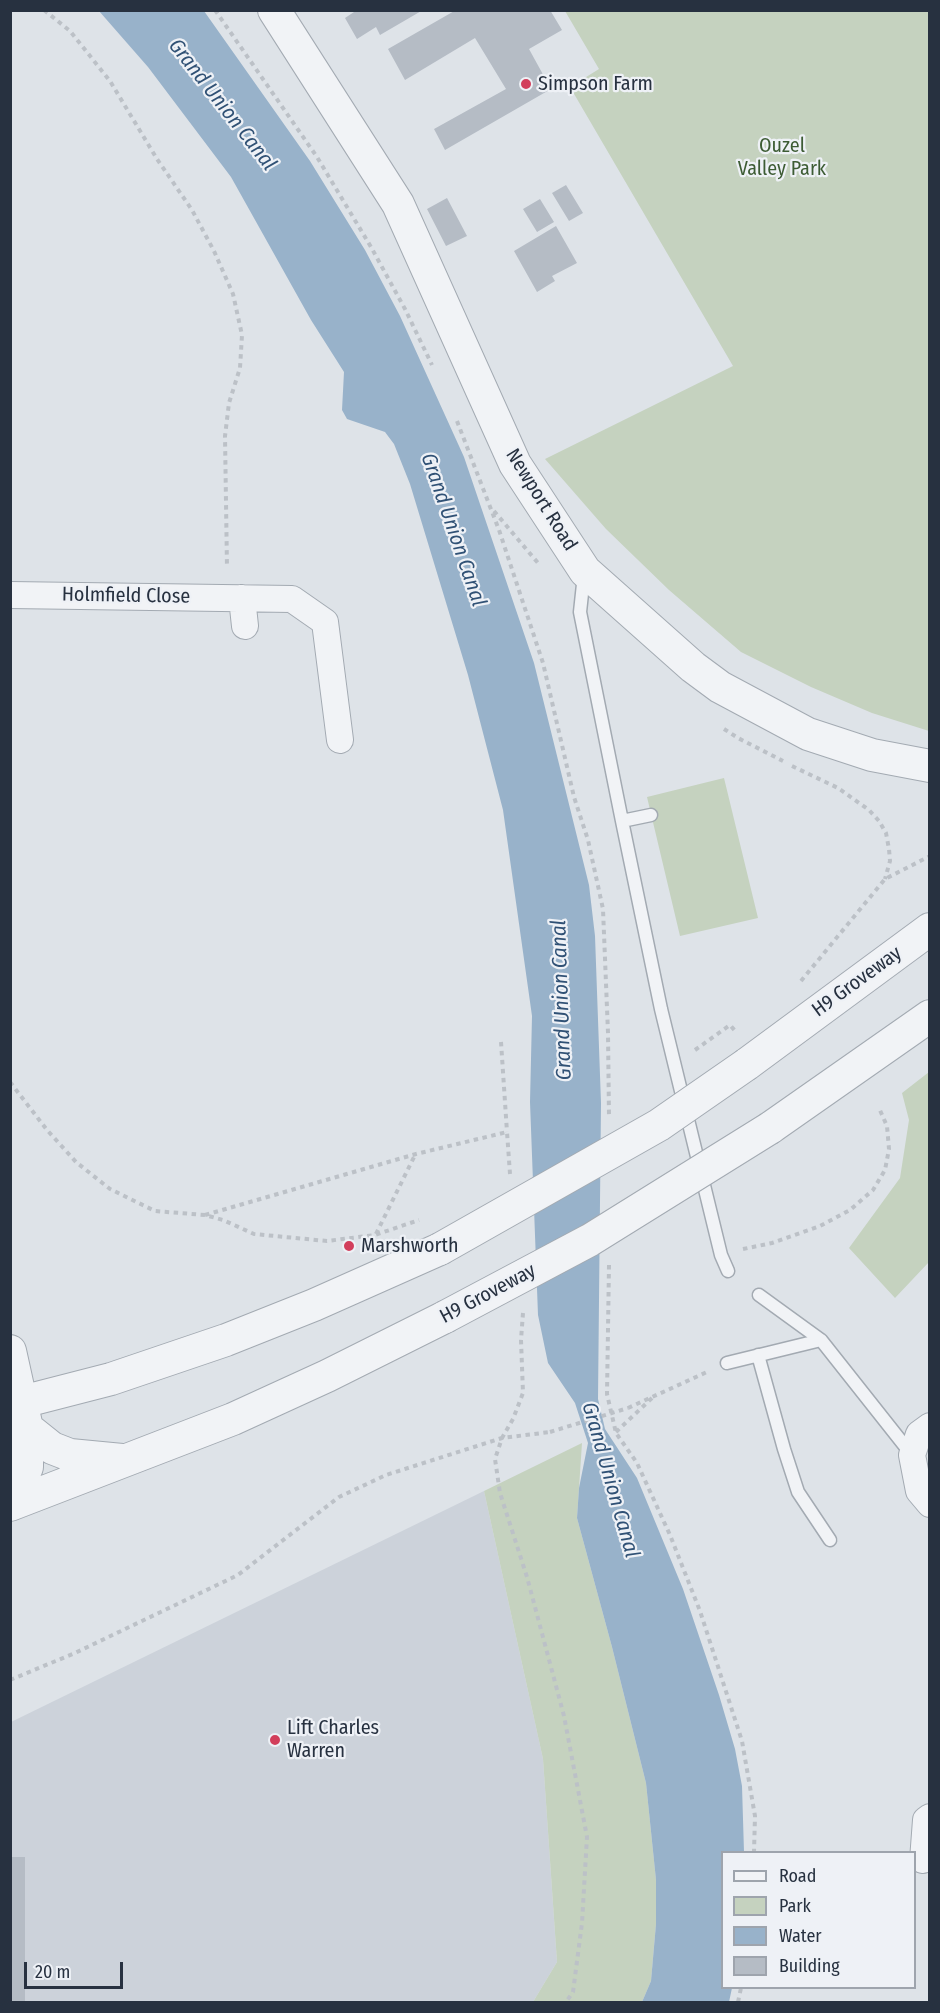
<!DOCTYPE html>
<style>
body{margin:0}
#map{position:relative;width:940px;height:2013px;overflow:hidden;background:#dee3e8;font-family:"Fira Sans Condensed",sans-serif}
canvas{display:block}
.frame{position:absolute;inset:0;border:12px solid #273140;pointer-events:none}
.legend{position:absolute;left:721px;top:1851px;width:195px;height:138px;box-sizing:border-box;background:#eef1f6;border:2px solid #9ea4ad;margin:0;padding:8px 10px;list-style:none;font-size:18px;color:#273140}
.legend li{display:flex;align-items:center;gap:12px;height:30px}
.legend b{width:30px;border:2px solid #9ea4ad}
.scale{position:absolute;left:24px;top:1962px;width:99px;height:27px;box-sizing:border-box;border:3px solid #273140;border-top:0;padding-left:8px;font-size:18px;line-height:21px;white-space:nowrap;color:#273140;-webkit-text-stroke:4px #eef1f6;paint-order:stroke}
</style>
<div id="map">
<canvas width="940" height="2013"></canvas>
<div class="frame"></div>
<ul class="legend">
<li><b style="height:8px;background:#f1f3f6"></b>Road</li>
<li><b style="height:16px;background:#c5d2bf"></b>Park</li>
<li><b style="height:16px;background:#98b2ca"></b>Water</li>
<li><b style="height:16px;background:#b5bcc5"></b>Building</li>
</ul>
<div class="scale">20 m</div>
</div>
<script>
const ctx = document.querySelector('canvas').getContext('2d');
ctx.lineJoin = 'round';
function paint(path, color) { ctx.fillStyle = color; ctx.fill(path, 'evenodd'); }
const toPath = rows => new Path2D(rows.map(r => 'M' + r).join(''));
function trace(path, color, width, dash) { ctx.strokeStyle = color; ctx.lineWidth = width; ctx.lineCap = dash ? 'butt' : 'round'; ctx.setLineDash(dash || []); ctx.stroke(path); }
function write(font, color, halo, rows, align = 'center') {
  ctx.font = font + ' "Fira Sans Condensed",sans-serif'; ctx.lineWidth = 4.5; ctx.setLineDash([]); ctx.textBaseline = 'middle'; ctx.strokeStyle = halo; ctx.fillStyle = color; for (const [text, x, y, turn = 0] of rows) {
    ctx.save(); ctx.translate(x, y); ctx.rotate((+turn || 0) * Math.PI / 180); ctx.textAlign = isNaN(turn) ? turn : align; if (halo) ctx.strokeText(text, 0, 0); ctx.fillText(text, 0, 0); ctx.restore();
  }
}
const built = toPath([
 [484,1491,543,1759,557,1962,533,2002,11,2002,11,1722]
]);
const green = toPath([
 [565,11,929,11,929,731,872,713,811,687,741,652,669,590,606,529,545,459,733,366,570,87,599,69],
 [724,778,758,918,680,936,647,797],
 [929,1072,929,1262,895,1298,849,1248,900,1178,909,1120,902,1093],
 [582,1443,577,1518,612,1647,646,1783,656,1880,656,1924,651,1981,642,2002,533,2002,557,1962,543,1759,484,1491]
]);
const water = toPath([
 [99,11,204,11,310,161,365,250,400,316,464,457,534,663,589,885,595,936,601,1103,598,1399,605,1429,637,1478,683,1589,719,1695,735,1749,742,1786,744,1852,722,1852,722,1988,732,1988,729,2002,642,2002,651,1981,656,1924,656,1880,646,1783,612,1647,577,1518,579,1488,588,1443,575,1403,548,1363,538,1315,530,1102,532,1016,503,810,468,675,410,484,394,444,385,432,347,419,342,410,344,372,311,320,231,177,148,67]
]);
const building = toPath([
 [357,10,423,10,380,35,376,27,357,39,345,18],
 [456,10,550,10,562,30,529,49,551,89,445,150,434,129,506,89,475,38,405,80,388,49],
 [566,185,583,213,569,221,552,193],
 [447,198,467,236,446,246,427,209],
 [540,199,554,222,537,232,523,209],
 [556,226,577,263,552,276,555,281,537,292,514,251],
 [10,1857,25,1857,25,2002,10,2002]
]);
const path = toPath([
 [44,10,70,31,110,81,157,159,192,210,214,251,233,294,242,335,240,368,229,403,225,436,227,568],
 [215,10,317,157,371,247,405,309,432,365],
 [457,421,499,530,543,663,574,797,588,840,603,909,608,1033,609,1117],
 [494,511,538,563],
 [724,729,738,738,783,761],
 [792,766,838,788,869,810,879,821,886,833,889,849,890,861,885,879],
 [801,981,885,879,930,856],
 [501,1042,507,1132],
 [695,1050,730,1025,736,1032],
 [10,1082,47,1130,76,1162,110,1189,155,1211,205,1215,223,1220,254,1234,327,1241,375,1235,419,1220],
 [205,1215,416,1154,507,1132,510,1174],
 [376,1234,415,1155],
 [743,1249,772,1243,820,1226,850,1210,873,1190,885,1170,889,1149,887,1126,879,1108],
 [609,1265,607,1394,616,1433,637,1463,670,1535,700,1611,742,1741,755,1816,754,1852],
 [523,1313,521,1340,523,1393,513,1419,502,1438,495,1459,500,1493,527,1577,564,1716,587,1837,582,1923,573,1992,566,2002],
 [628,1408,707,1372],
 [616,1432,652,1398],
 [10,1680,75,1653,238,1575,339,1497,386,1475,502,1438,550,1432],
 [738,2002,741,1988]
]);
const service = toPath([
 [584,575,580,612,622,821,661,1009,721,1255,728,1271],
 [622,821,651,815],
 [759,1295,821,1340,912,1455],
 [758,1355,784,1449,798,1492,830,1540],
 [727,1363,821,1340]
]);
const minor = toPath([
 [10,595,292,599,325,622,340,740],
 [242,598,245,626],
 [930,1426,919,1434,912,1455,919,1491,930,1504],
 [923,1860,926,1820,930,1817]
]);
const tertiary = toPath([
 [274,10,398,204,515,464,585,571,693,667,720,687,808,734,872,755,930,766],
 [747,1064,930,929],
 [770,1128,930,1016],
 [10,1351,27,1428,27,1467,20,1484,10,1497],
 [10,1405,111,1379,226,1340,314,1305,440,1249],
 [27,1428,52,1448,70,1455,122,1460],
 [10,1505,233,1419,327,1376,445,1317]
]);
const pathBridge = toPath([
 [550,1432,628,1408]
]);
const tertiaryBridge = toPath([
 [440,1249,659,1125,747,1064],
 [445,1317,590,1240,770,1128]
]);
const markers = [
 [526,84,6,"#d23e5b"],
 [349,1246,6,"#d23e5b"],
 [275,1740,6,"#d23e5b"]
];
const poiNames = [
 ["Simpson Farm",538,84],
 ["Marshworth",361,1246],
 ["Lift Charles",287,1728],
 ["Warren",287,1751]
];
const parkNames = [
 ["Ouzel",782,146],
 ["Valley Park",782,169]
];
const streetNames = [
 ["Newport Road",541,500,58],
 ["Holmfield Close",126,596,1],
 ["H9 Groveway",857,982,-36],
 ["H9 Groveway",488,1294,-28]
];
const waterNames = [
 ["Grand Union Canal",222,105,52],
 ["Grand Union Canal",453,530,71],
 ["Grand Union Canal",562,1000,-92],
 ["Grand Union Canal",610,1480,74]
];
paint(built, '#ccd2da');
paint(green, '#c5d2bf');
paint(water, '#98b2ca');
paint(building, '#b5bcc5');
trace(service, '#a3aab2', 15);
trace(minor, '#a3aab2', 28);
trace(tertiary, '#a3aab2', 34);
trace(path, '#bcc1c7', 4, [4.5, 4.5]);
trace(service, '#f1f3f6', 12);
trace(minor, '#f1f3f6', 26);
trace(tertiary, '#f1f3f6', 32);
trace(tertiaryBridge, '#a3aab2', 34, []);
trace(pathBridge, '#bcc1c7', 4, [4.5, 4.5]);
trace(tertiaryBridge, '#f1f3f6', 32);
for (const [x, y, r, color] of markers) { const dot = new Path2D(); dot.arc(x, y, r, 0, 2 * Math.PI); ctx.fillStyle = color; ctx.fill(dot); trace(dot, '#eef1f6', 2); }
write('20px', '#273140', '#eef1f6', poiNames, 'left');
write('20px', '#3d5c34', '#eef1f6', parkNames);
write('20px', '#273140', '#eef1f6', streetNames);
write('italic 21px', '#305175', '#eef1f6', waterNames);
</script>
